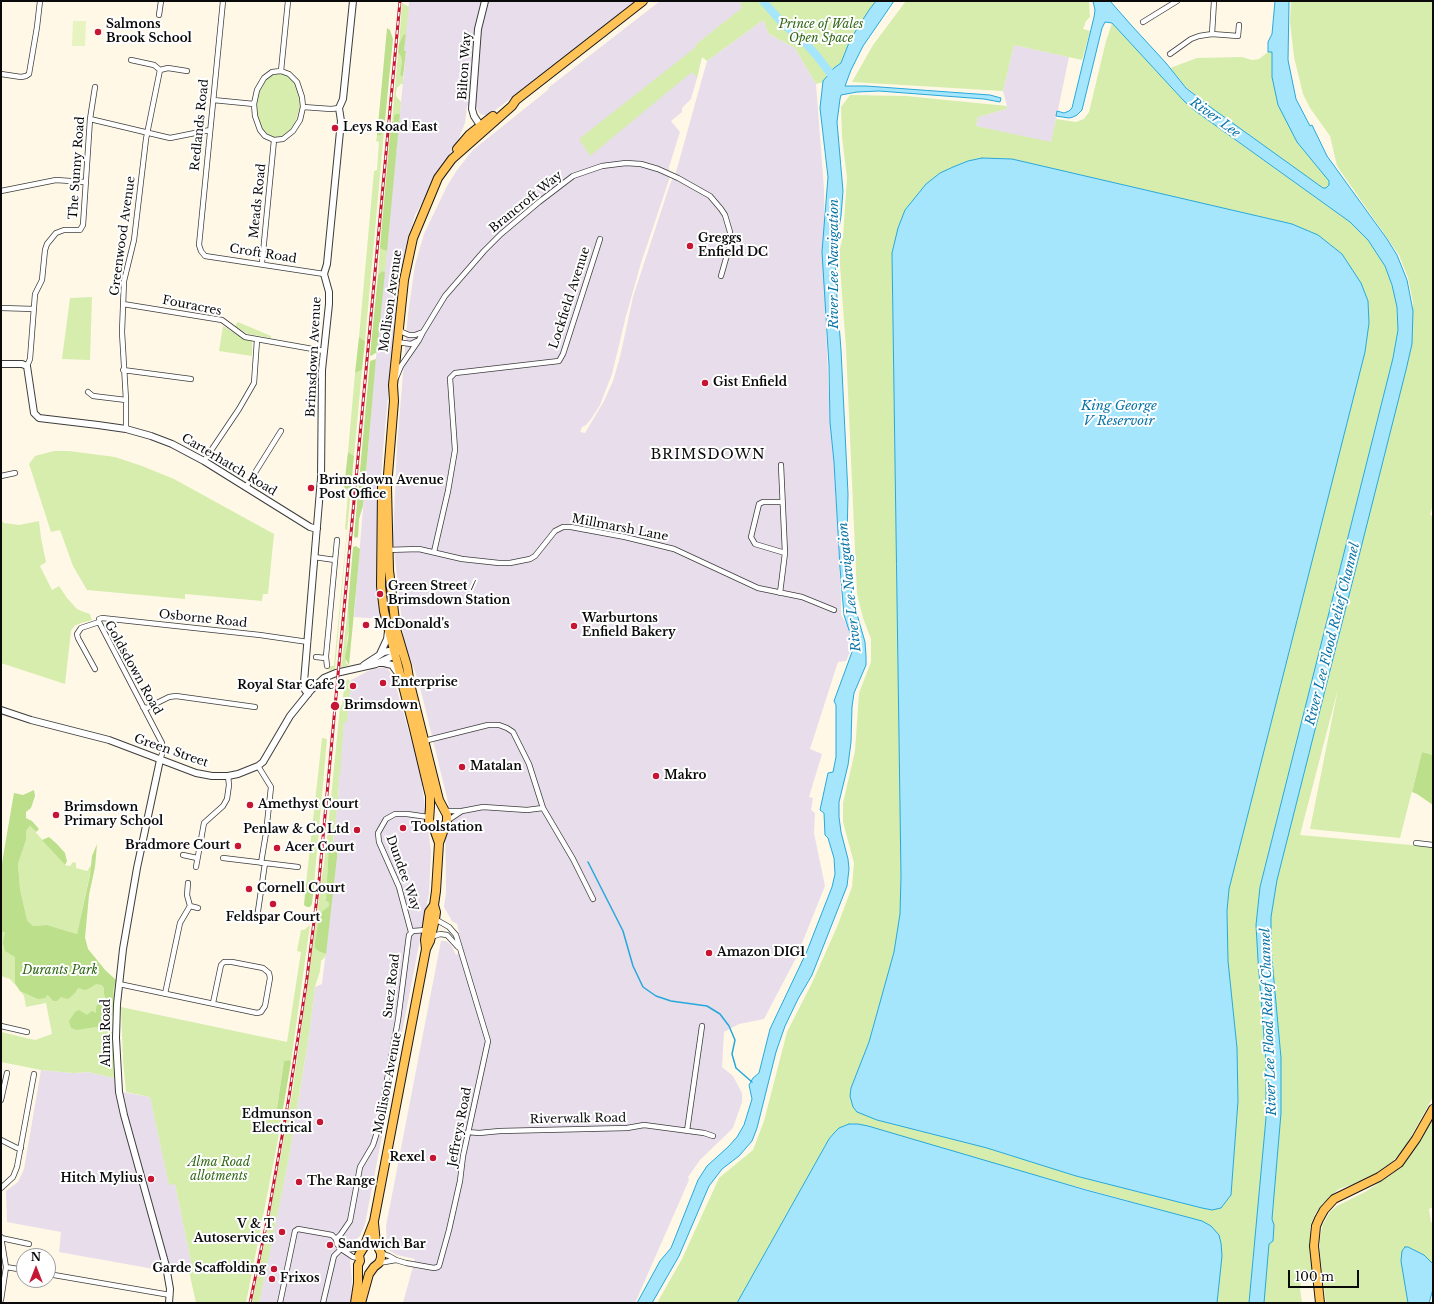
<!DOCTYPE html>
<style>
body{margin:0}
#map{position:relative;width:1434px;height:1304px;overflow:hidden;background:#fff8e7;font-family:"Libre Baskerville",serif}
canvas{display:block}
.frame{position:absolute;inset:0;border:2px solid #0a0a0a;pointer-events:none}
.north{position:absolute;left:16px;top:1248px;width:40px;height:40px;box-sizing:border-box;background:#fff;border:1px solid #9d9d9d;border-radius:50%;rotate:0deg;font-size:11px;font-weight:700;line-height:16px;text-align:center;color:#0a0a0a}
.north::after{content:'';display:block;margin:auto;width:14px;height:18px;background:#c71633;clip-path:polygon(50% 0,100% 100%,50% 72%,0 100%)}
.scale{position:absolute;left:1288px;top:1270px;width:71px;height:18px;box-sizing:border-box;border:2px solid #0a0a0a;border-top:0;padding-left:5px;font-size:12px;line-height:14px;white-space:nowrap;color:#0a0a0a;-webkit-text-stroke:3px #fff;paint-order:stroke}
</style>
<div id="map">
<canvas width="1434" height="1304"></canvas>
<div class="frame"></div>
<div class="north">N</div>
<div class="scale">100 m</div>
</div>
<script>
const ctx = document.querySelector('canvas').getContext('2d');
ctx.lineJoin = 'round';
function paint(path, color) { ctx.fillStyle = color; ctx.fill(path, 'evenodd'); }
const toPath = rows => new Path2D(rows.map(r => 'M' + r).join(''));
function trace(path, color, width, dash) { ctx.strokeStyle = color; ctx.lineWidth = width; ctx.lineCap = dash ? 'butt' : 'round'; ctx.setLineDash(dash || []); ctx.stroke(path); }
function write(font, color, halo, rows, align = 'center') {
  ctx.font = font + ' "Libre Baskerville",serif'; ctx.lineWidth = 4; ctx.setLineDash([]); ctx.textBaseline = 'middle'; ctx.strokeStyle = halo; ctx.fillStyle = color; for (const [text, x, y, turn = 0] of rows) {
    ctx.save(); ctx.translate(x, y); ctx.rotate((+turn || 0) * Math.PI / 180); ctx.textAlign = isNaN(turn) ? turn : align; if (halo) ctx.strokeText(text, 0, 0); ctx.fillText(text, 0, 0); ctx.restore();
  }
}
const industrial = toPath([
 [409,1,638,1,489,115,483,115,480,114,476,107,467,106,465,123,459,138,415,215,408,238,399,279,383,450,378,523,382,619,354,617,374,378,406,51,404,51],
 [660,1,740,1,743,8,695,45,702,56,697,78,691,99,682,108,682,112,671,121,680,132,669,167,670,177,641,263,626,316,612,374,600,405,591,419,586,425,582,427,580,432,585,433,604,401,613,381,620,357,633,297,670,184,676,172,707,61,763,20,769,34,795,48,816,84,824,189,826,328,830,422,834,462,841,598,841,615,848,626,852,647,846,661,838,662,810,749,822,754,809,797,813,798,811,810,815,813,814,833,825,886,796,958,764,1019,739,1024,724,1032,722,1067,733,1076,742,1093,742,1102,733,1128,700,1160,688,1177,689,1180,635,1303,403,1303,415,1259,397,1255,390,1251,387,1245,386,1226,441,941,446,941,451,945,456,955,463,950,457,924,452,921,444,907,446,893,445,811,449,806,419,683,404,641,393,540,397,446,408,314,415,265,424,234,447,186,457,170,473,150,549,89,548,88],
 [1014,45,1069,57,1051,143,976,126,978,117,1006,109,1007,106,1003,91],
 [386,667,393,676,420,771,431,851,429,893,365,1224,360,1236,352,1243,350,1263,352,1279,351,1301,351,1303,259,1303,289,1157,309,1035,315,987,322,984,338,849,333,841,339,789,338,788,339,775,344,721,347,721,351,680,372,669],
 [41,1070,73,1073,88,1072,114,1078,117,1091,150,1097,169,1184,175,1184,192,1266,165,1271,59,1252,61,1232,7,1222,6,1191,18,1182,24,1169]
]);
const green = toPath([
 [740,1,877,1,869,10,850,40,841,63,834,68,823,82,816,84,795,48,769,34,763,20,707,61,702,57,697,78,692,72,590,156,579,139,696,47,695,45,742,8],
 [906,1,1089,1,1090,17,1086,21,1083,29,1090,31,1082,60,1014,45,1003,91,852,82,873,45],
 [1291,1,1433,1,1433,437,1432,442,1433,442,1433,504,1430,515,1433,516,1433,755,1422,752,1400,838,1310,829,1338,689,1300,835,1433,847,1433,1097,1404,1149,1392,1162,1376,1173,1353,1184,1339,1189,1323,1203,1315,1214,1310,1227,1310,1250,1313,1272,1300,1275,1301,1287,1309,1287,1300,1288,1302,1303,1264,1303,1269,1244,1273,1241,1274,1225,1272,1219,1281,1113,1281,1058,1271,948,1271,917,1277,880,1406,370,1412,344,1413,302,1408,278,1399,255,1337,166,1330,136,1310,108,1303,94,1294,57,1290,22],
 [402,3,409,7,406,34,403,35,399,44],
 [1112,23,1184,101,1238,142,1350,222,1368,240,1385,266,1392,285,1397,307,1398,330,1393,358,1260,887,1256,925,1258,960,1266,1063,1266,1118,1249,1303,1217,1303,1222,1256,1221,1243,1202,1221,849,1124,839,1128,834,1133,829,1139,737,1303,657,1303,682,1259,719,1178,753,1150,764,1121,787,1032,811,985,837,927,852,887,854,863,843,822,843,803,855,751,859,693,871,662,871,639,863,618,857,594,846,348,839,252,843,236,847,178,842,137,841,107,850,95,906,96,1007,106,1006,109,978,117,976,126,1051,142,1056,119,1076,122,1084,119,1089,112,1106,41],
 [995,158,1012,159,1292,224,1318,235,1342,254,1361,283,1368,301,1369,323,1365,352,1229,889,1227,911,1228,961,1237,1048,1238,1101,1231,1195,1221,1208,1212,1210,1202,1208,1076,1176,987,1148,877,1120,851,1088,869,1042,894,952,900,914,901,876,892,253,898,228,905,210,926,184,940,173,968,161],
 [398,52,401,55,402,61,400,75,403,77,403,84,401,84,397,88,396,92,396,96,401,102,400,114,396,114,394,121,392,123],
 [1268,52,1272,52,1272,77,1329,181,1329,185,1326,188,1323,188,1213,109,1186,87,1170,68,1197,58,1242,57,1252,60,1259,59],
 [278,73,283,73,288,76,296,84,299,95,300,107,295,123,290,130,283,136,275,138,268,134,261,128,257,119,255,104,257,95,261,85,267,78],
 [384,131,365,341,359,337,374,171,377,170,379,142,376,141,377,136,381,135],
 [380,247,381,249,387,251,385,272,382,271,378,275],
 [92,297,90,360,62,359,70,298],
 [238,322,271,336,271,338,248,334,241,330,235,326],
 [223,326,239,336,252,341,252,356,219,351],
 [362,370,354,456,348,452,355,373],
 [54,451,69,451,115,457,142,466,174,479,274,534,268,594,263,594,262,601,185,594,185,599,87,590,73,566,60,530,51,532,29,464,35,456],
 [351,488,335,669,329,671,330,666,334,666,347,530,345,529,348,492,346,489],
 [1,520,4,523,19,525,39,521,41,538,46,562,40,566,52,590,59,586,67,598,77,609,84,612,90,614,92,620,81,623,74,626,71,631,65,684,1,663],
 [348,607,349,632,347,638,346,663,349,665,341,668],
 [348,679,351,682,347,722,344,722,340,775,339,775,338,800,333,841,331,844,328,860,326,901,329,902,329,906,320,913,320,952,326,954,325,957,321,961,320,971,315,987,309,1035,289,1157,268,1261,259,1303,252,1303,269,1219,293,1088,326,848,340,706,342,705,345,681],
 [322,738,327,739,314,885,306,884],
 [30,826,65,865,70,866,73,862,76,863,76,868,87,871,92,864,77,934,47,925,33,926,27,920,20,889,18,864,26,840,26,831],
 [310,925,291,1062,289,1060,284,1061,275,1120,283,1109,276,1150,246,1303,196,1303,188,1267,192,1266,175,1184,169,1185,150,1097,126,1092,123,1061,121,1007,287,1042,301,952,297,951,301,930,304,930],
 [11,931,85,938,88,949,105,970,116,980,112,1020,114,1078,88,1072,73,1073,41,1070,1,1062,1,1032,35,1040,52,1034,46,1003,26,1007,24,996,18,988,10,979,1,976,1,933],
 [1433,1119,1433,1207,1429,1209,1431,1222,1433,1223,1433,1264,1424,1255,1408,1247,1405,1247,1405,1286,1408,1303,1326,1303,1320,1254,1320,1237,1323,1224,1330,1212,1337,1206,1365,1192,1391,1175,1405,1163]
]);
const forest = toPath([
 [387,28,390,30,393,39,384,131,381,135,377,136],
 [406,34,404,51,406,51,403,77,400,75,402,61,401,56,398,52,399,44,403,35],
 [396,114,400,114,387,251,381,249,380,247,391,123,394,121,394,116],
 [382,271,385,272,377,352,371,356,370,355,378,275],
 [359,337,365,341,362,370,355,373],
 [376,359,363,506,359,519,358,537,355,538,354,536,370,361],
 [348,452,354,456,351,488,346,489,344,487],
 [356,546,360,549,349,665,345,658,349,632,348,607,353,547],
 [1422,752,1433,755,1433,805,1417,794,1412,792],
 [34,790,35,796,31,808,26,812,26,818,32,821,39,829,36,832,30,826,26,831,26,840,18,864,20,889,27,920,33,926,47,925,77,934,90,875,92,856,97,844,95,867,89,895,85,938,88,949,105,970,116,980,113,990,113,998,111,1003,112,1009,106,1023,101,1026,77,1030,71,1028,69,1021,75,1012,79,1010,87,1015,92,1011,96,1013,96,1009,97,1005,102,1000,106,999,104,994,104,988,102,985,96,984,90,988,85,990,78,988,75,993,68,999,61,997,57,1001,53,1001,50,997,47,995,45,998,38,999,20,991,15,983,15,957,5,951,3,942,5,932,1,933,1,870,4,851,14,793,23,795],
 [49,837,57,844,65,853,67,861,65,865,42,840],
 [333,841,338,849,326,954,320,952,315,948,315,943,320,913,329,906,329,902,326,901,328,860,329,850],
 [309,883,314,885,312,904,310,907,307,907,304,905,306,884],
 [289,1060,291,1062,283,1109,275,1121,284,1061]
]);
const pitch = toPath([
 [73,21,86,21,85,46,72,46]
]);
const water = toPath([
 [876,1,894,1,863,46,851,70,845,86,866,86,990,95,1001,98,1000,102,984,99,879,91,857,92,841,95,840,99,837,122,843,191,841,216,835,250,836,284,841,350,848,494,847,539,852,597,865,642,866,656,866,665,854,693,852,707,851,742,848,765,839,802,839,817,841,832,848,859,849,869,847,886,812,975,798,999,785,1026,776,1052,757,1128,752,1141,739,1156,722,1169,709,1186,679,1256,652,1303,637,1303,660,1261,671,1248,698,1180,707,1166,728,1147,737,1137,744,1125,752,1099,749,1085,753,1078,759,1073,770,1029,807,951,832,887,835,874,834,858,828,838,825,835,824,813,820,810,828,773,833,772,836,757,836,705,834,701,852,652,853,642,844,615,840,568,834,462,830,422,829,365,822,252,828,177,820,108,823,81,834,68,841,63,850,40,869,10,876,1],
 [1093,1,1110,1,1132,26,1166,63,1186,88,1213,109,1323,188,1326,188,1329,185,1329,181,1297,142,1278,105,1272,77,1272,52,1268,52,1268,42,1272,34,1275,1,1289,1,1288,60,1296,99,1310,126,1312,125,1327,156,1387,239,1397,255,1407,280,1413,311,1412,344,1406,370,1277,880,1271,917,1271,948,1281,1058,1281,1113,1272,1219,1274,1225,1273,1241,1269,1244,1264,1303,1249,1303,1266,1118,1266,1063,1258,960,1256,925,1260,887,1393,358,1398,330,1397,307,1392,285,1385,266,1368,240,1350,222,1194,110,1184,101,1112,23,1105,22,1102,28,1082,110,1077,115,1073,117,1069,118,1056,116,1057,111,1064,113,1069,111,1072,108,1094,17,1095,10,1093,1],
 [982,158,1012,159,1292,224,1318,235,1342,254,1361,283,1368,301,1369,323,1365,352,1229,889,1227,911,1228,961,1237,1048,1238,1101,1231,1195,1221,1208,1212,1210,1202,1208,1076,1176,987,1148,877,1120,857,1112,853,1107,850,1096,851,1088,869,1042,894,952,900,914,901,876,892,253,898,228,905,210,926,184,940,173,953,167,968,161,982,158],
 [849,1124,858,1124,868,1126,1086,1190,1202,1221,1211,1226,1219,1235,1221,1243,1222,1256,1217,1303,737,1303,829,1139,834,1133,839,1128,849,1124],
 [1405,1247,1408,1247,1424,1255,1433,1264,1433,1289,1429,1303,1408,1303,1401,1261,1402,1251,1405,1247]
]);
const stream = toPath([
 [588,862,623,931,633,966,643,987,656,996,671,1001,707,1006,720,1014,729,1026,735,1040,732,1054,736,1068,752,1082]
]);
const river = toPath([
 [763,1,785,26,799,36,817,56,836,81]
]);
const minor = toPath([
 [223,1,199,245,201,251,205,256,324,274],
 [159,15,161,1],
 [1143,22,1177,1],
 [1212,34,1214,1],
 [1170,54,1191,39,1199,36,1212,34,1238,36,1239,25],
 [131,60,154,65,160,70,168,68,187,71],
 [281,71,289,74,297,82,302,97,303,107,300,120,293,131,283,139,274,140,265,136,260,130,255,116,254,104,257,90,264,78,272,72,281,71],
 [281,71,288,1],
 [1,74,21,77,26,76,29,74,37,27,40,1],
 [213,100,254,104],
 [303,107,331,109,339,108],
 [90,119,170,138,210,130],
 [1,191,56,180,85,182],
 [262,263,274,140],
 [123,304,222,320,245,337,324,351],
 [1,308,34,309],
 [423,332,445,296,484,251,501,234,539,202,573,176,602,166,626,163,641,164,658,169,678,178,710,196,721,209,725,215,730,232,729,248,721,276],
 [397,342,411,344,417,341],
 [27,366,30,359,35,294,42,280,45,250,47,244,56,233,64,230,80,230,83,225,90,119,95,87],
 [123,370,191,379],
 [396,378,401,366,419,340,423,332,415,335,409,335,402,332,400,328],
 [88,392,93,396,126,400],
 [126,429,126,400,122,332,124,281,134,240,146,139,160,70],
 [204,461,239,409,254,383,257,340],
 [1,476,15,473],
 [246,487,281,431],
 [782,502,763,502,759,504,751,537,755,544,785,553],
 [386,550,419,549,462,559,499,563,510,563,530,559,535,556,555,531,563,527,571,527,625,537,674,549,758,588,802,597,834,610],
 [434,552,448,491,455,450,450,378,455,373,559,361,563,354,600,239],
 [314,557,335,560],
 [780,593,785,553,781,465],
 [99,622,162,743,163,751,160,760],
 [316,657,325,658,326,656,337,540],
 [326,657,327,666],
 [95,669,78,638,77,634,81,628,99,622,99,619,102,618,260,635,308,642],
 [143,707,147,708,169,697,176,696,255,707],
 [424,741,488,725,499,725,507,728,513,732,529,764,543,808,573,859,593,899],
 [258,766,271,787,266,833,261,863],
 [445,811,462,811,483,807,527,810,543,808],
 [447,821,462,811],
 [1416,843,1433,845],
 [183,855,197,858],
 [223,858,298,867],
 [196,867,204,823,223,806,227,799,229,785,228,776],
 [190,906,198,908],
 [257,918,265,863],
 [411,932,399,887,379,842,378,833,386,819,395,814,407,814,428,817],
 [431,937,440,934,447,935,458,947],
 [119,984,257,1013,261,1012,265,1006,270,978,269,973,263,968,232,962,224,962,221,965,213,1003],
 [165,994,180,923,190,906,187,895,188,883],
 [1,1026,27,1032],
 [1,1100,7,1073],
 [687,1131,702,1026],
 [468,1132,479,1133,500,1131,627,1128,644,1125,704,1133,713,1136],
 [1,1140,17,1148,21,1148],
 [1,1188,13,1177,17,1167,34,1074],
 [1,1237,6,1267,1,1300],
 [1,1238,29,1244],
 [336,1239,341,1234,350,1221,360,1167,373,1145,378,1129,398,1020,409,935,413,931,426,930],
 [343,1250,363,1248],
 [381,1253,389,1256,396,1260,406,1263,434,1268,438,1267,439,1266,449,1230,460,1181,463,1156,488,1041,456,935,449,927,435,919],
 [379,1263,396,1260],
 [6,1267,24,1270],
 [48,1274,170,1295],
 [280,1303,295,1231,298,1229,332,1235,336,1239,337,1244,341,1249,353,1257,359,1258],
 [323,1303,334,1256,341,1249]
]);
const tertiary = toPath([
 [482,128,474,116,472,109,478,29,485,1],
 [1,364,22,364,27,366,34,413,39,418,98,425,126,429,151,436,172,444,204,461,310,527,317,529],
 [380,654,387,639,388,631],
 [379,663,384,663,392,665,397,672],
 [364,665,384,652,394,650,397,651],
 [308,694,305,690,304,682,321,478,322,370,329,304,329,292,324,274,327,264,341,121,339,108,343,99,353,1],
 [1,710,31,720,109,740,196,773,212,776,228,776,238,774,258,766,263,762,290,716,311,690,324,678,336,673,376,664,395,655,397,653],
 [160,760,137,868,123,949,117,1004,116,1038,119,1092,124,1115,166,1266,170,1289,169,1303]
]);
const primary = toPath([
 [457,149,469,135,493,116],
 [382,487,381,586,384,611,414,729,430,796,430,807,429,821,433,826,439,843,436,891,434,905,429,912,425,940,426,949],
 [439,843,447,821,447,815,439,800,410,684,407,666,396,629,389,570,387,487,394,401,393,385,404,280,413,238,438,178,452,159,512,106,516,100,643,1],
 [355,1303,358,1283,358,1265,360,1261,359,1255,364,1247,374,1221,426,949,430,941,435,919,436,912,434,905],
 [361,1303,369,1274,374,1267,379,1263,381,1258,381,1253,376,1243,374,1223],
 [1320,1303,1314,1246,1316,1226,1319,1219,1324,1210,1334,1199,1379,1177,1399,1163,1416,1139,1433,1109]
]);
const rail = toPath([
 [250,1303,268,1216,289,1097,307,978,319,881,400,1]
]);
const markers = [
 [98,32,4,"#c71633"],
 [335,128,4,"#c71633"],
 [690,246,4,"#c71633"],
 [705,383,4,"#c71633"],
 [311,488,4,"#c71633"],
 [380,594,4,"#c71633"],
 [366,625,4,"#c71633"],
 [574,626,4,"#c71633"],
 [383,683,4,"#c71633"],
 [353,686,4,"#c71633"],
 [335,706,5,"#c71633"],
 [462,767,4,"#c71633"],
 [656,776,4,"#c71633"],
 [250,805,4,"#c71633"],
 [56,815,4,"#c71633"],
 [403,828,4,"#c71633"],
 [357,830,4,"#c71633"],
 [238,846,4,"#c71633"],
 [277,848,4,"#c71633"],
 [249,889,4,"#c71633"],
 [273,904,4,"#c71633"],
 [709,953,4,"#c71633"],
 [320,1122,4,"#c71633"],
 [433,1158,4,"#c71633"],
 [151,1179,4,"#c71633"],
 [299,1182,4,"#c71633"],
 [282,1232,4,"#c71633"],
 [330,1245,4,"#c71633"],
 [274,1269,4,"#c71633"],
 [272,1279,4,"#c71633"]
];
const poiNames = [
 ["Salmons",106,25],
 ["Brook School",106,39],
 ["Leys Road East",343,128],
 ["Greggs",698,239],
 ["Enfield DC",698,253],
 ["Gist Enfield",713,383],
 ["Brimsdown Avenue",319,481],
 ["Post Office",319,495],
 ["Green Street /",388,587],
 ["Brimsdown Station",388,601],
 ["Warburtons",582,619],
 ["Enfield Bakery",582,633],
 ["McDonald's",374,625],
 ["Enterprise",391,683],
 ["Royal Star Cafe 2",345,686,"right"],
 ["Brimsdown",344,706],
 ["Matalan",470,767],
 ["Makro",664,776],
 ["Amethyst Court",258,805],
 ["Brimsdown",64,808],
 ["Primary School",64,822],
 ["Toolstation",411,828],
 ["Penlaw & Co Ltd",349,830,"right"],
 ["Bradmore Court",230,846,"right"],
 ["Acer Court",285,848],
 ["Cornell Court",257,889],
 ["Feldspar Court",273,918,"center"],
 ["Amazon DIG1",717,953],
 ["Edmunson",312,1115,"right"],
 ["Electrical",312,1129,"right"],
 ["Rexel",425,1158,"right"],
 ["Hitch Mylius",143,1179,"right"],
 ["The Range",307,1182],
 ["V & T",274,1225,"right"],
 ["Autoservices",274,1239,"right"],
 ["Sandwich Bar",338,1245],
 ["Garde Scaffolding",266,1269,"right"],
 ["Frixos",280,1279]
];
const parkNames = [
 ["Prince of Wales",821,25],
 ["Open Space",821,39],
 ["Durants Park",60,971],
 ["Alma Road",219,1163],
 ["allotments",219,1177]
];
const streetNames = [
 ["Bilton Way",465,66,-86],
 ["Redlands Road",200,125,-84],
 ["The Sunny Road",77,168,-86],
 ["Meads Road",258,201,-84],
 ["Brancroft Way",526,202,-39],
 ["Greenwood Avenue",123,236,-82],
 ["Croft Road",263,254,9],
 ["Lockfield Avenue",570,298,-72],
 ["Mollison Avenue",391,301,-82],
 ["Fouracres",192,306,11],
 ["Brimsdown Avenue",314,357,-87],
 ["Carterhatch Road",229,465,31],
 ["Millmarsh Lane",620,528,11],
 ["Osborne Road",203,619,6],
 ["Goldsdown Road",133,668,61],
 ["Green Street",171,751,19],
 ["Dundee Way",403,873,70],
 ["Suez Road",392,986,-83],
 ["Alma Road",107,1033,-90],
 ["Mollison Avenue",388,1083,-79],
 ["Riverwalk Road",578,1119,-1],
 ["Jeffreys Road",460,1127,-79]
];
const waterNames = [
 ["River Lee",1215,118,36],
 ["River Lee Navigation",834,264,-90],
 ["King George",1119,406],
 ["V Reservoir",1119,421],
 ["River Lee Navigation",850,587,-96],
 ["River Lee Flood Relief Channel",1333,634,-76],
 ["River Lee Flood Relief Channel",1269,1022,-92]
];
const quarterNames = [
 ["BRIMSDOWN",708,455]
];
paint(industrial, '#e8ddeb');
paint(green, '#d6edad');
paint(forest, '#bbdf8b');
paint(pitch, '#e7f3c0');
paint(water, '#a6e6fd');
trace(water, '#26a8db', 1);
trace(stream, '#26a8db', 1.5);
trace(river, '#a6e6fd', 8);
trace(minor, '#3d3d3d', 6);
trace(tertiary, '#3d3d3d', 8);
trace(primary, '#1b1b1b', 10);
trace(minor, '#fff', 4.5);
trace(tertiary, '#fff', 6);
trace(primary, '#ffc357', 8);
trace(rail, '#c71633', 3);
trace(rail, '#fff', 1.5, [4.5]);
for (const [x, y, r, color] of markers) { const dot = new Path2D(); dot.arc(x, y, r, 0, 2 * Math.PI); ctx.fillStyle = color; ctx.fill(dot); trace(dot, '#fff', 1.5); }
write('bold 12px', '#0a0a0a', '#fff', poiNames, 'left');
write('italic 12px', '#306715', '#fff', parkNames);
write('12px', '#0a0a0a', '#fff', streetNames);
write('italic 13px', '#0974a7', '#fff', waterNames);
ctx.letterSpacing = '1px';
write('14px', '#0a0a0a', '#fff', quarterNames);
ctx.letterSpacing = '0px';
</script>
